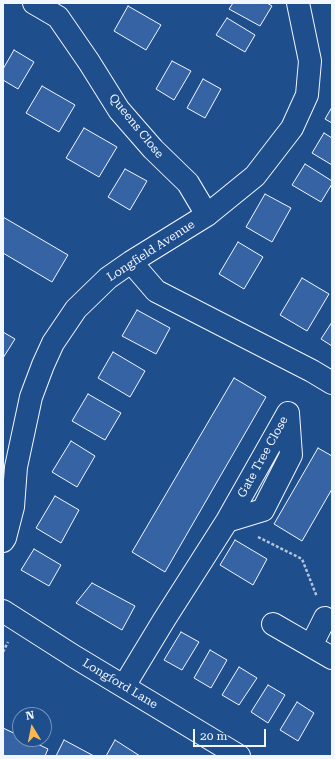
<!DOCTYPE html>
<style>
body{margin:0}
#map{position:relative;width:335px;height:759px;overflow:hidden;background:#1f4e8c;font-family:"Roboto Serif",serif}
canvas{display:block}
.frame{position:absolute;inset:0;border:4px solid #f2f6ff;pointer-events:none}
.north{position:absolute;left:12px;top:707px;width:40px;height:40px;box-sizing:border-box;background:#1f4e8c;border:1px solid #7391ba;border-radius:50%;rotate:350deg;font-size:11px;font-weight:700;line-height:16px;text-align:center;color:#f2f6ff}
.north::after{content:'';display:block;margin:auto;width:14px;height:18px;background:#ffb74d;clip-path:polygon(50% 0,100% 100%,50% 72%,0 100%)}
.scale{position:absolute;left:193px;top:729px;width:73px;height:18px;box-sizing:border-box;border:2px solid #f2f6ff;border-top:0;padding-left:5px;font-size:12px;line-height:14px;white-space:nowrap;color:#f2f6ff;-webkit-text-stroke:3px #1f4e8c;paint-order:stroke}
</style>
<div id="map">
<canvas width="335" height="759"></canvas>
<div class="frame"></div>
<div class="north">N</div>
<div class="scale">20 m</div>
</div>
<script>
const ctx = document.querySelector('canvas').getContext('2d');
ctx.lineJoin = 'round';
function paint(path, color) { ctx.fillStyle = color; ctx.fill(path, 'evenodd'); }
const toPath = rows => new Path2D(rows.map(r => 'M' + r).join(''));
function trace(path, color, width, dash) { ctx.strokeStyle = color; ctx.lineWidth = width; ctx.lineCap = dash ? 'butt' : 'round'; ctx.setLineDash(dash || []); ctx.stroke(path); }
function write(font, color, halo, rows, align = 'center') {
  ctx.font = font + ' "Roboto Serif",serif'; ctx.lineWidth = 3; ctx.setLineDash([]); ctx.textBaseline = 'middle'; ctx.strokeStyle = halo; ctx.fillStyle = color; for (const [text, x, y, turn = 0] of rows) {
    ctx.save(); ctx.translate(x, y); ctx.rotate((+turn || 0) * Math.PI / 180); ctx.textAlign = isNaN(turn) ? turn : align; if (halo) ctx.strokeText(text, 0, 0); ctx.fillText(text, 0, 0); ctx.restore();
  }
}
const building = toPath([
 [233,3,267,3,272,6,260,26,229,9,233,3],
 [128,6,161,25,146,50,114,31,128,6],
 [227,18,255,35,245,52,216,35,227,18],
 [14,50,34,62,18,89,3,80,3,69,14,50],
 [172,61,191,71,174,100,156,89,172,61],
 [203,79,221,89,205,118,187,108,203,79],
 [42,86,75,105,59,132,26,113,42,86],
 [332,107,332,123,325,119,332,107],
 [84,128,117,147,99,177,66,158,84,128],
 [324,133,332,138,332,165,312,153,324,133],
 [305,164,332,181,332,184,321,202,292,185,305,164],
 [125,169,147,181,130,210,108,197,125,169],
 [265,194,291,208,272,242,246,227,265,194],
 [3,217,68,255,52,282,3,253,3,217],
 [238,242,263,257,244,289,219,274,238,242],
 [302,278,329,294,307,331,280,315,302,278],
 [137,310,170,328,156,354,122,336,137,310],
 [332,322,332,346,321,339,332,322],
 [3,332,15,339,3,358,3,332],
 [113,352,145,371,130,397,98,378,113,352],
 [234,378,266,397,165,572,132,552,234,378],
 [88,394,121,413,105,440,72,421,88,394],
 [71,441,95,456,77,487,52,472,71,441],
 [318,448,332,456,332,489,302,541,274,524,318,448],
 [55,496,79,510,61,543,36,528,55,496],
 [235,540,267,559,253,585,220,565,235,540],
 [34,549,61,565,49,586,21,570,34,549],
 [92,583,135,606,122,630,76,603,92,583],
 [181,632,199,642,182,670,164,660,181,632],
 [210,650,227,660,211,688,194,678,210,650],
 [239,667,257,678,239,705,222,695,239,667],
 [268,685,285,695,268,723,251,712,268,685],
 [297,702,314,713,298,741,280,730,297,702],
 [3,728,20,736,20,739,27,739,48,749,45,756,3,756,3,728],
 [64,740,94,756,56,756,64,740],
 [115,740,140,756,106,756,115,740]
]);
const path = toPath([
 [258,537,302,559,317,597],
 [3,652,8,642]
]);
const street = toPath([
 [34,3,58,17,89,62,119,110,153,149,188,183,207,215],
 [131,262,156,291,312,371,332,383],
 [227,521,263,510,291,455,288,413],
 [3,541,5,538,13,507,16,467,31,397,43,365,53,343,76,309,108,278,131,262,207,215,255,176,292,128,307,95,310,61,298,3],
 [3,611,75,657,239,756],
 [273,624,332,658],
 [311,646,325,618],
 [124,686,164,620,227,521,288,413]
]);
const streetNames = [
 ["Queens Close",136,126,51],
 ["Longfield Avenue",151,251,-33],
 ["Gate Tree Close",263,457,-61],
 ["Longford Lane",120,684,31]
];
paint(building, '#3563a3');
trace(building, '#f2f6ff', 1);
trace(street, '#f2f6ff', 24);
trace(path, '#b3c4dc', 2.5, [3, 2]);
trace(street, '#1f4e8c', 22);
write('12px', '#f2f6ff', '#1f4e8c', streetNames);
</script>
